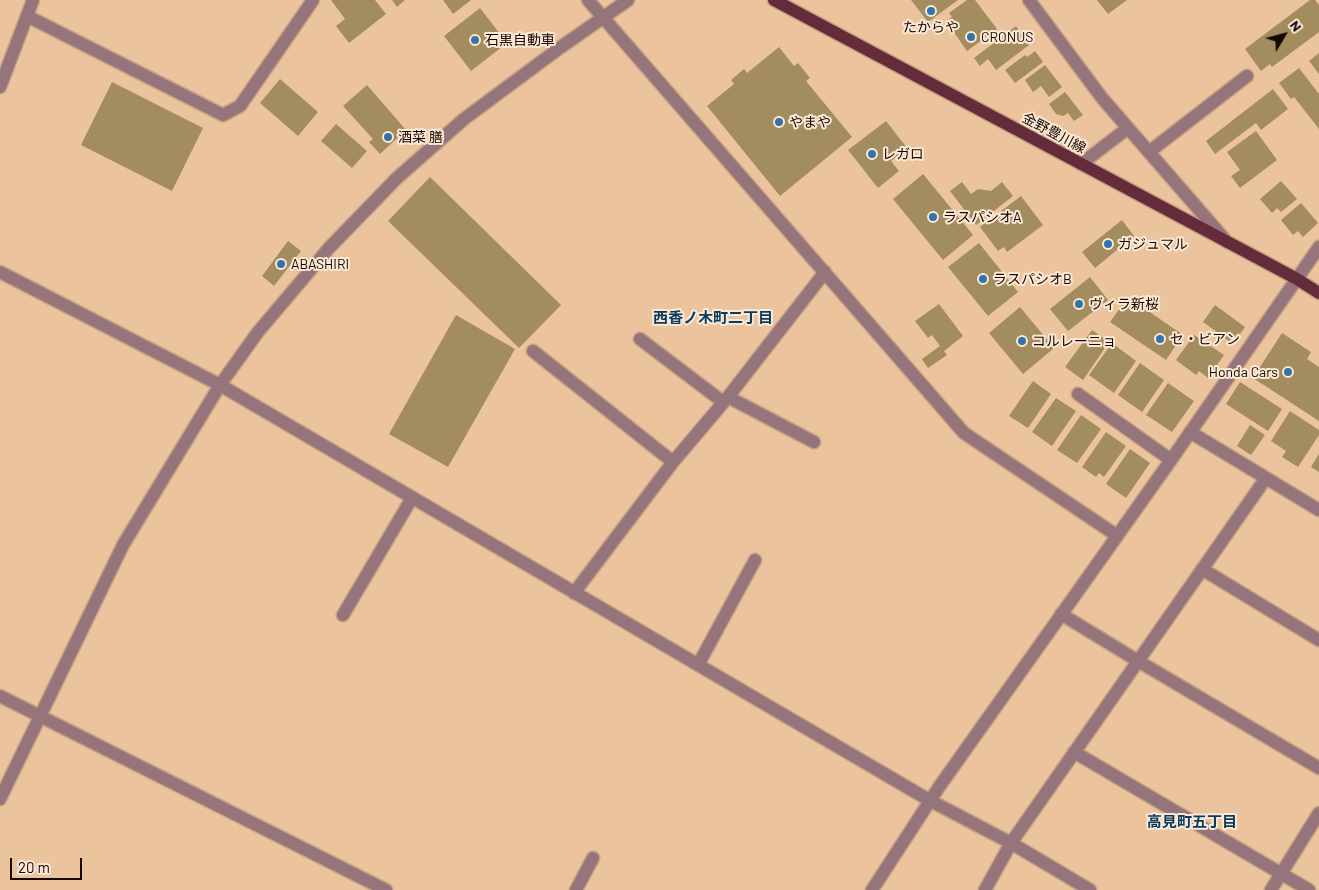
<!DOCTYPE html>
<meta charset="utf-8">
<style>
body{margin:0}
#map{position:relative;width:1319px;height:890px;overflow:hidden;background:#ebc39d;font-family:Barlow,sans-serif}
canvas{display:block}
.north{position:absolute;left:1259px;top:10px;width:50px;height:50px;-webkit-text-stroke:4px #fde8d5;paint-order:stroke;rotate:53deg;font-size:14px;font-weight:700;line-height:20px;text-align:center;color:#150800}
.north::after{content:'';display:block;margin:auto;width:18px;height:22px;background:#150800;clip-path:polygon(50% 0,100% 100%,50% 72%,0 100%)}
.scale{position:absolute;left:10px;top:858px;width:72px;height:22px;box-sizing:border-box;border:2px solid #150800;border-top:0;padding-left:6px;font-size:15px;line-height:18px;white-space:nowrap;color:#150800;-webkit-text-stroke:4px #fde8d5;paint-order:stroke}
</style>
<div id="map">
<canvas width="1319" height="890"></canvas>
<div class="north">N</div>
<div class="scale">20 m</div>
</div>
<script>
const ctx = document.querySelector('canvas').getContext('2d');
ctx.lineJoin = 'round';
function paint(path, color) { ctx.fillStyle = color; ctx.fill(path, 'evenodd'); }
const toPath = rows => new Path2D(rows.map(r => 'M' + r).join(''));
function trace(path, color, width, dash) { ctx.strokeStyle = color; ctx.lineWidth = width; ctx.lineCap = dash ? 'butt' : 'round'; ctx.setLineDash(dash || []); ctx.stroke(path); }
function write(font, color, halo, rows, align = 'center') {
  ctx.font = font + ' Barlow,"Noto Sans JP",sans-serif'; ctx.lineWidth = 4; ctx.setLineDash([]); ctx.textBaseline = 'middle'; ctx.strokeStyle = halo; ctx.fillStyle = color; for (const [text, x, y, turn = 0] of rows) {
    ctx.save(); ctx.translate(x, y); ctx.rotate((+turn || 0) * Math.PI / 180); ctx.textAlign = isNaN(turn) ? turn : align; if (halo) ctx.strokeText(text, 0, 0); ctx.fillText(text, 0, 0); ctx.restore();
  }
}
const building = toPath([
 [331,0,375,0,386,14,349,43,336,26,345,19],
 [392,0,405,0,397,7],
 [443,0,471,0,453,14],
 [911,0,958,0,928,22],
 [967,0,975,0,997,29,967,51,946,21,952,17,949,13],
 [1097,0,1127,0,1108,14],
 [1310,0,1315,0,1319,5,1319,32,1272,67,1270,64,1261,71,1245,49],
 [480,8,507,43,471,71,444,36],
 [1016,26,1029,45,996,70,988,59,980,66,974,58],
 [779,47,794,66,798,63,810,78,806,81,852,137,780,196,707,106,734,84,731,80,744,69,747,73],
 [1035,51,1043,62,1015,83,1005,70,1025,55,1027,57],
 [1319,53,1319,74,1309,61],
 [1045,65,1062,87,1049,97,1041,86,1033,92,1025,80],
 [1299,68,1319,94,1319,129,1294,97,1291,99,1279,83],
 [280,79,318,112,298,136,260,103],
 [112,82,203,128,172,191,81,145],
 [367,85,406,130,380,154,369,142,373,139,343,106],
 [1273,89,1288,109,1261,130,1256,123,1215,154,1206,141],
 [1065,92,1083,115,1074,121,1068,113,1063,116,1056,114,1049,104],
 [886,121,907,148,891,161,899,171,878,188,848,150],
 [336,124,367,151,352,168,321,141],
 [1256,131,1277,160,1240,188,1231,176,1240,170,1227,152],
 [923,174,973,235,943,260,893,199],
 [430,177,561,305,519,348,388,221],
 [1281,181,1297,199,1281,212,1277,208,1272,213,1260,199],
 [962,182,971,194,978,189,991,191,1002,182,1013,196,976,225,950,191],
 [1021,196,1043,225,1007,252,1004,247,998,251,980,227],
 [1301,203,1318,223,1303,237,1298,231,1293,235,1281,220],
 [1122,220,1134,236,1095,268,1082,252],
 [288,241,301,251,274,286,262,276],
 [979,243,1018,292,988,316,948,267],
 [1090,277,1108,300,1068,331,1050,309],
 [1128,297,1183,335,1166,360,1110,322],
 [939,304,963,336,944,351,947,355,928,368,922,359,940,346,932,335,928,338,915,321],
 [1215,305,1245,327,1233,344,1203,322],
 [1020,307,1054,348,1023,374,989,333],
 [456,315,515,349,448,467,389,434],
 [1092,330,1109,342,1083,380,1065,367],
 [1282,333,1311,352,1307,359,1319,367,1319,421,1253,378],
 [1194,335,1224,355,1208,378,1199,371,1196,375,1176,360],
 [1112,343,1136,361,1114,393,1089,375],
 [1140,363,1164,380,1142,412,1118,395],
 [1033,381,1051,394,1028,428,1009,416],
 [1240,382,1282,409,1268,431,1226,404],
 [1168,383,1194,401,1172,432,1146,415],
 [1056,398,1076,411,1052,446,1032,432],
 [1290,411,1319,430,1319,435,1298,467,1282,457,1286,451,1271,441],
 [1081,415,1101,429,1077,463,1057,450],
 [1250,425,1265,435,1251,455,1237,446],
 [1106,432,1126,446,1104,477,1099,473,1096,477,1082,467],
 [1130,449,1150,463,1126,498,1106,484],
 [1319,454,1319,472,1311,467]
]);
const minor = toPath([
 [588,0,964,433,1116,535],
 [1029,0,1102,98,1227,242],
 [27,16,223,115,240,106,313,0],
 [0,87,33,0],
 [1149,152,1247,76],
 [1081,164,1128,128],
 [0,272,220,385,929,800,1011,843,1090,890],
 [640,339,723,402],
 [533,351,673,462],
 [1078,394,1171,460],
 [728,397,814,442],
 [1190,432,1319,510],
 [1202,569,1319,640],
 [574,593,673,462,728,397,825,272],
 [1061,614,1138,661,1319,768],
 [343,615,412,498],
 [698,665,755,560],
 [0,696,386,890],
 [1074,752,1309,890],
 [0,799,123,545,220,385,258,332,329,248,397,178,464,119,561,47,628,0],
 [576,890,593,858],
 [872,890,939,787,1171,460,1319,247],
 [985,890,1011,843,1266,478],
 [1271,890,1319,813]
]);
const major = toPath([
 [774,0,1297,279,1319,293]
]);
const markers = [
 [931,11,5,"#3074aa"],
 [971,37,5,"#3074aa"],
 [475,40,5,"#3074aa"],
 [779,122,5,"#3074aa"],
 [388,137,5,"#3074aa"],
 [872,154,5,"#3074aa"],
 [933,217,5,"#3074aa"],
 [1108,244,5,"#3074aa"],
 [281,264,5,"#3074aa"],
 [983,279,5,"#3074aa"],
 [1079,304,5,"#3074aa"],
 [1160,339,5,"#3074aa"],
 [1022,341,5,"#3074aa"],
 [1288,372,5,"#3074aa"]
];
const poiNames = [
 ["たからや",931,27,"center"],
 ["CRONUS",981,37],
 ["石黒自動車",485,40],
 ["やまや",789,122],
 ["酒菜 膳",398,137],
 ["レガロ",882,154],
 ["ラスパシオA",943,217],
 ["ガジュマル",1118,244],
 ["ABASHIRI",291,264],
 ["ラスパシオB",993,279],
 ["ヴィラ新桜",1089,304],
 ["セ・ビアン",1170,339],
 ["コルレーニョ",1032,341],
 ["Honda Cars",1278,372,"right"]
];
const streetNames = [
 ["金野豊川線",1054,133,28]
];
const neighbourhoodNames = [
 ["西香ノ木町二丁目",713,318],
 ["高見町五丁目",1192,822]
];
paint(building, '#a38d5f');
trace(minor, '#c4a181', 15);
trace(major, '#c4a181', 15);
trace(minor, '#96747b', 12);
trace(major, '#642b3a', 12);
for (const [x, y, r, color] of markers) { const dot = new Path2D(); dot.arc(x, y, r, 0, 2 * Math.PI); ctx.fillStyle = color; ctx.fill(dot); trace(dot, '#fde8d5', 2); }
write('14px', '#150800', '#fde8d5', poiNames, 'left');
write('14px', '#150800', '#fde8d5', streetNames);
write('bold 15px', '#0a3c60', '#fde8d5', neighbourhoodNames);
</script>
